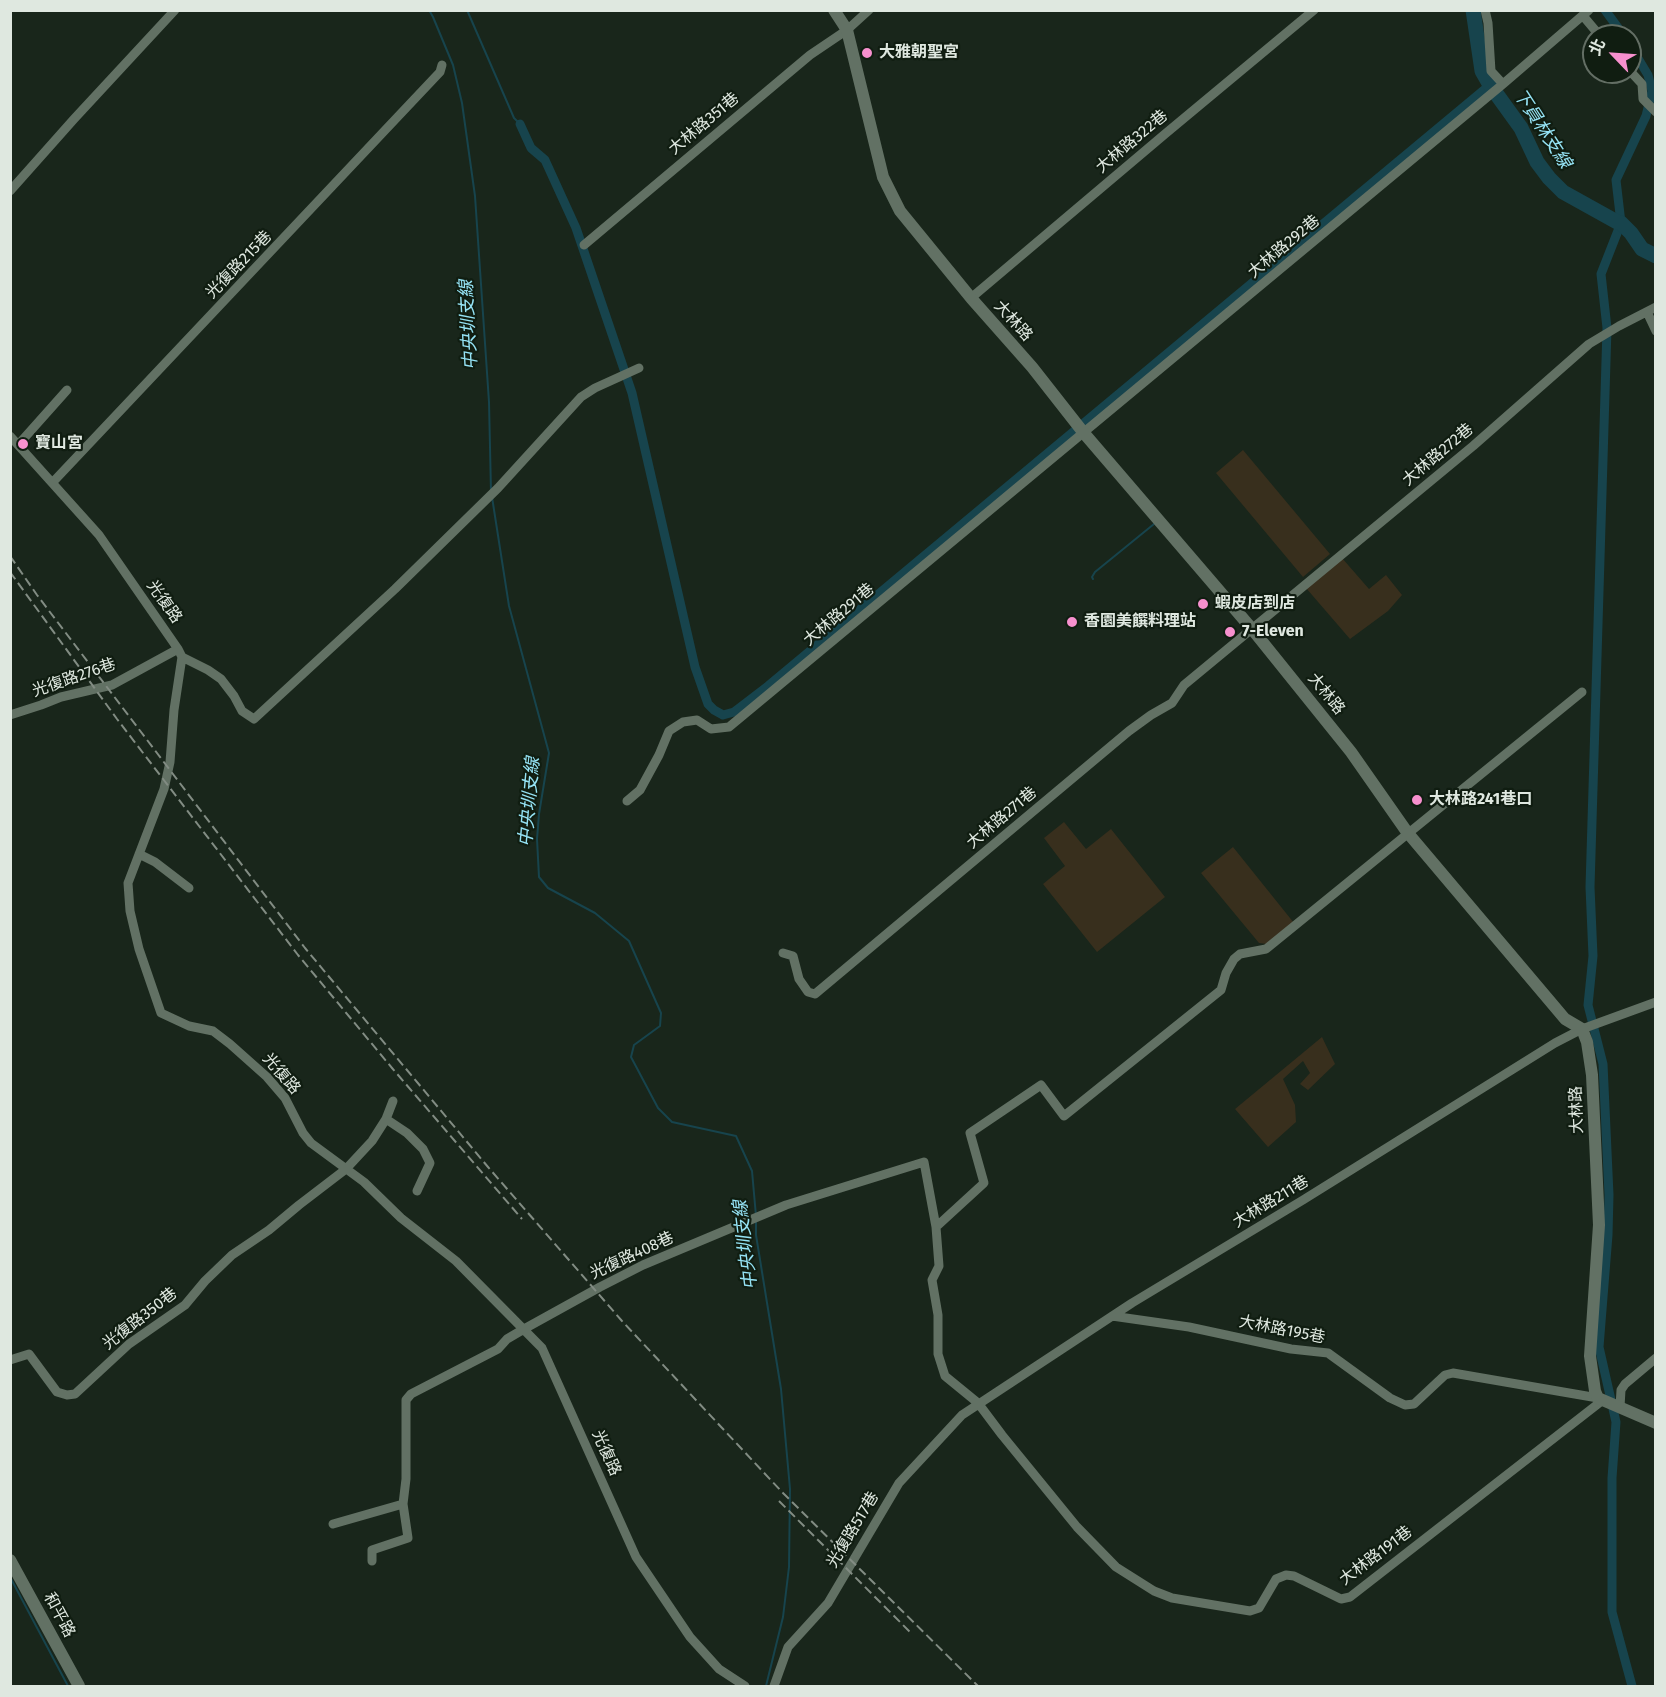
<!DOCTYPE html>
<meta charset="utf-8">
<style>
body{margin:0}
#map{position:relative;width:1666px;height:1697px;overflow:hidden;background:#19261b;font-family:"Fira Sans","Noto Sans TC",sans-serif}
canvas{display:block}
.frame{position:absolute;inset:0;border:12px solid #dfe8e0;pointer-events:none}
.north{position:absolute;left:1582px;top:24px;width:60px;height:60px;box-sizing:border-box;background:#101d11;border:2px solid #636e64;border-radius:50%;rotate:295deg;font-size:16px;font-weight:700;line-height:24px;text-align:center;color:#dfe8e0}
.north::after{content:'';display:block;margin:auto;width:21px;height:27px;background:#f790ce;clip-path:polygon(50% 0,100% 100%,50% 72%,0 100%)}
</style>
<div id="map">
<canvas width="1666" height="1697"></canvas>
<div class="frame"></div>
<div class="north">北</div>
</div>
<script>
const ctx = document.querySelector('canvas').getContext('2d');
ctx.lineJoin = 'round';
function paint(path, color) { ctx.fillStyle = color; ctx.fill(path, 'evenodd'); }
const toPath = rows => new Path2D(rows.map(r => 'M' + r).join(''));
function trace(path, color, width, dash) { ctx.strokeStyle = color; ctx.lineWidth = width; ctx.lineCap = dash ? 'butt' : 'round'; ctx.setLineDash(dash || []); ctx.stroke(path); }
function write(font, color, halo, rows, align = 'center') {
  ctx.font = font + ' "Fira Sans","Noto Sans TC",sans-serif'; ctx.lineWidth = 4.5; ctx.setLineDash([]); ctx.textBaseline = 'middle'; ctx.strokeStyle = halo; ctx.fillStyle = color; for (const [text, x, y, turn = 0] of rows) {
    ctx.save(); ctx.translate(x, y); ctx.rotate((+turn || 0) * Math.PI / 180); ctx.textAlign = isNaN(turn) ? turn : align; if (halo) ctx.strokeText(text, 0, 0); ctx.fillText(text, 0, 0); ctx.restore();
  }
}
const green = toPath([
 [1243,450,1330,554,1303,577,1216,473],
 [1342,558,1369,589,1386,575,1402,595,1388,611,1350,639,1306,588],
 [1064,822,1086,849,1111,829,1165,897,1097,952,1043,884,1065,866,1044,838],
 [1233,847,1294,923,1267,944,1259,943,1201,873],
 [1322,1037,1335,1064,1308,1090,1300,1084,1310,1073,1303,1061,1283,1079,1295,1105,1296,1122,1268,1147,1235,1109]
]);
const stream = toPath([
 [429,10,433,17,453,65,462,103,475,196,489,402,491,492],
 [467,10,514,118,520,124],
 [492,497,509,606,549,753,539,814,537,839,539,877,548,888,595,913,629,941,661,1013,660,1026,634,1045,631,1057,658,1108,672,1122,736,1136,752,1171,756,1216],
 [1093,579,1092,577,1095,572,1154,524],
 [756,1222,756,1235,781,1389,790,1489,789,1567,783,1617,766,1686],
 [10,1577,68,1686]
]);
const canal = toPath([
 [1605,10,1624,36],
 [1630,45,1648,75,1652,91,1656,93],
 [520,124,531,148,545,160,576,228,632,393,695,667,708,704,714,710,723,715,734,712,768,686,1490,85],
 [1632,1686,1612,1612,1612,1478,1616,1422,1599,1347,1608,1235,1609,1195,1603,1064,1588,1005,1593,956,1590,887,1607,328,1601,274,1621,223,1616,180,1646,116,1652,91]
]);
const river = toPath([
 [1473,10,1482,71,1490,85,1521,128,1537,162,1549,178,1563,192,1617,222,1621,223,1631,233,1642,249,1656,256]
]);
const minor = toPath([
 [1485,10,1488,23,1491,71,1503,84],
 [1584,17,1600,36],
 [1630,71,1642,84,1643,99,1656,112],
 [10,191,74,119,175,10],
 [584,245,810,55,847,30,869,10],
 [971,298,1165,134,1314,10],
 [1647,312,1656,331],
 [10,436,99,535,178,649,182,657,174,710,170,762,164,789,128,883,130,911,139,949,161,1013,189,1026,213,1031,230,1044,267,1077,285,1098,303,1133,311,1143,364,1182,401,1218,456,1261,542,1348,636,1557,690,1637,719,1669,745,1686],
 [18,445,67,390],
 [53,482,440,72,442,65],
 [182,657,208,670,221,679,234,696,242,711,254,719,395,589,498,488,581,397,595,388,639,368],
 [1582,692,1266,949,1240,954,1234,959,1226,973,1221,990,1064,1116,1041,1085,970,1133,984,1183,936,1227,939,1266,932,1280,938,1315,938,1354,945,1376,978,1403,1002,1435,1077,1527,1116,1567,1154,1591,1172,1598,1250,1611,1259,1608,1276,1579,1286,1575,1294,1576,1341,1599,1350,1597,1603,1400],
 [10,715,41,705,61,697,112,685,178,649],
 [627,801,640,790,659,755,669,731,683,722,697,720,711,729,729,727,1503,84,1589,10],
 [139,854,155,862,189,888],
 [783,953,793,956,799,979,808,992,815,994,1129,731,1151,715,1172,703,1184,685,1473,446,1589,344,1619,326,1656,307],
 [386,1119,407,1133,423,1149,430,1163,417,1191],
 [1112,1316,1189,1327,1291,1349,1328,1353,1390,1398,1405,1405,1414,1404,1445,1375,1453,1373,1598,1398],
 [10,1360,29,1354,57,1392,67,1395,75,1394,129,1344,185,1305,205,1281,232,1255,269,1230,299,1205,346,1169,372,1141,386,1119,393,1101],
 [1620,1407,1621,1390,1625,1384,1656,1358],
 [333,1524,403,1504],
 [372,1561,372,1550,408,1538,403,1504,406,1479,406,1400,411,1394,498,1349,507,1339,524,1329,600,1287,643,1265,786,1205,924,1162,936,1227],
 [774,1686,788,1647,828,1603,899,1483,962,1415,1132,1303,1303,1200,1555,1043,1582,1029,1656,1002]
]);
const tertiary = toPath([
 [834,10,847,30,883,177,900,211,971,298,1032,367,1083,432,1252,629,1351,752,1407,832,1565,1019,1582,1029,1587,1042,1592,1075,1599,1225,1590,1356,1595,1391,1598,1398,1656,1423],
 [10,1560,79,1686]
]);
const rail = toPath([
 [10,556,37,595,305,948,488,1167,622,1321,782,1492,978,1686],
 [10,572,117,719,298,955,392,1068,522,1219],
 [779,1501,910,1632]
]);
const markers = [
 [867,53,6,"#f790ce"],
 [23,444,6,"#f790ce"],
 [1203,604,6,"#f790ce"],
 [1072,622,6,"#f790ce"],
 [1230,632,6,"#f790ce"],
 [1417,800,6,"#f790ce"]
];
const poiNames = [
 ["大雅朝聖宮",879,53],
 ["寶山宮",35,444],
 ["蝦皮店到店",1215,604],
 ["香園美饌料理站",1084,622],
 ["7-Eleven",1242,632],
 ["大林路241巷口",1429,800]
];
const streetNames = [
 ["大林路351巷",704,124,-40],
 ["大林路322巷",1132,142,-40],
 ["大林路292巷",1284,247,-40],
 ["光復路215巷",239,265,-46],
 ["大林路",1013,321,48],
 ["大林路272巷",1438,455,-40],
 ["光復路",164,602,55],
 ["大林路291巷",839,615,-40],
 ["光復路276巷",74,678,-19],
 ["大林路",1326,694,51],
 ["大林路271巷",1002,818,-40],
 ["光復路",281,1074,49],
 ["大林路",1577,1110,-92],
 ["大林路211巷",1271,1202,-31],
 ["光復路408巷",632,1256,-25],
 ["光復路350巷",140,1319,-38],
 ["大林路195巷",1282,1330,11],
 ["光復路",606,1453,66],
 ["光復路517巷",853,1530,-59],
 ["大林路191巷",1376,1556,-37],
 ["和平路",59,1615,62]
];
const waterNames = [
 ["下員林支線",1542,129,57],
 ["中央圳支線",469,325,-93],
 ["中央圳支線",530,802,-85],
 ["中央圳支線",746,1245,-97]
];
paint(green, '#382f1d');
trace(stream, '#17444d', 2);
trace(canal, '#17444d', 9);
trace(river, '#17444d', 15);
trace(minor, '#627164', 9);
trace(tertiary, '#627164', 12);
trace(rail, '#828c83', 2, [9, 4.5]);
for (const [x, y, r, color] of markers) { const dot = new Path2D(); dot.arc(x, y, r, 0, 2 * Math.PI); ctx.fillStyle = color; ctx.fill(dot); trace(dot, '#101d11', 2); }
write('bold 16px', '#dfe8e0', '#101d11', poiNames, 'left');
write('16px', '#dfe8e0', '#101d11', streetNames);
write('italic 18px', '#95e3f5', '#101d11', waterNames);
</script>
